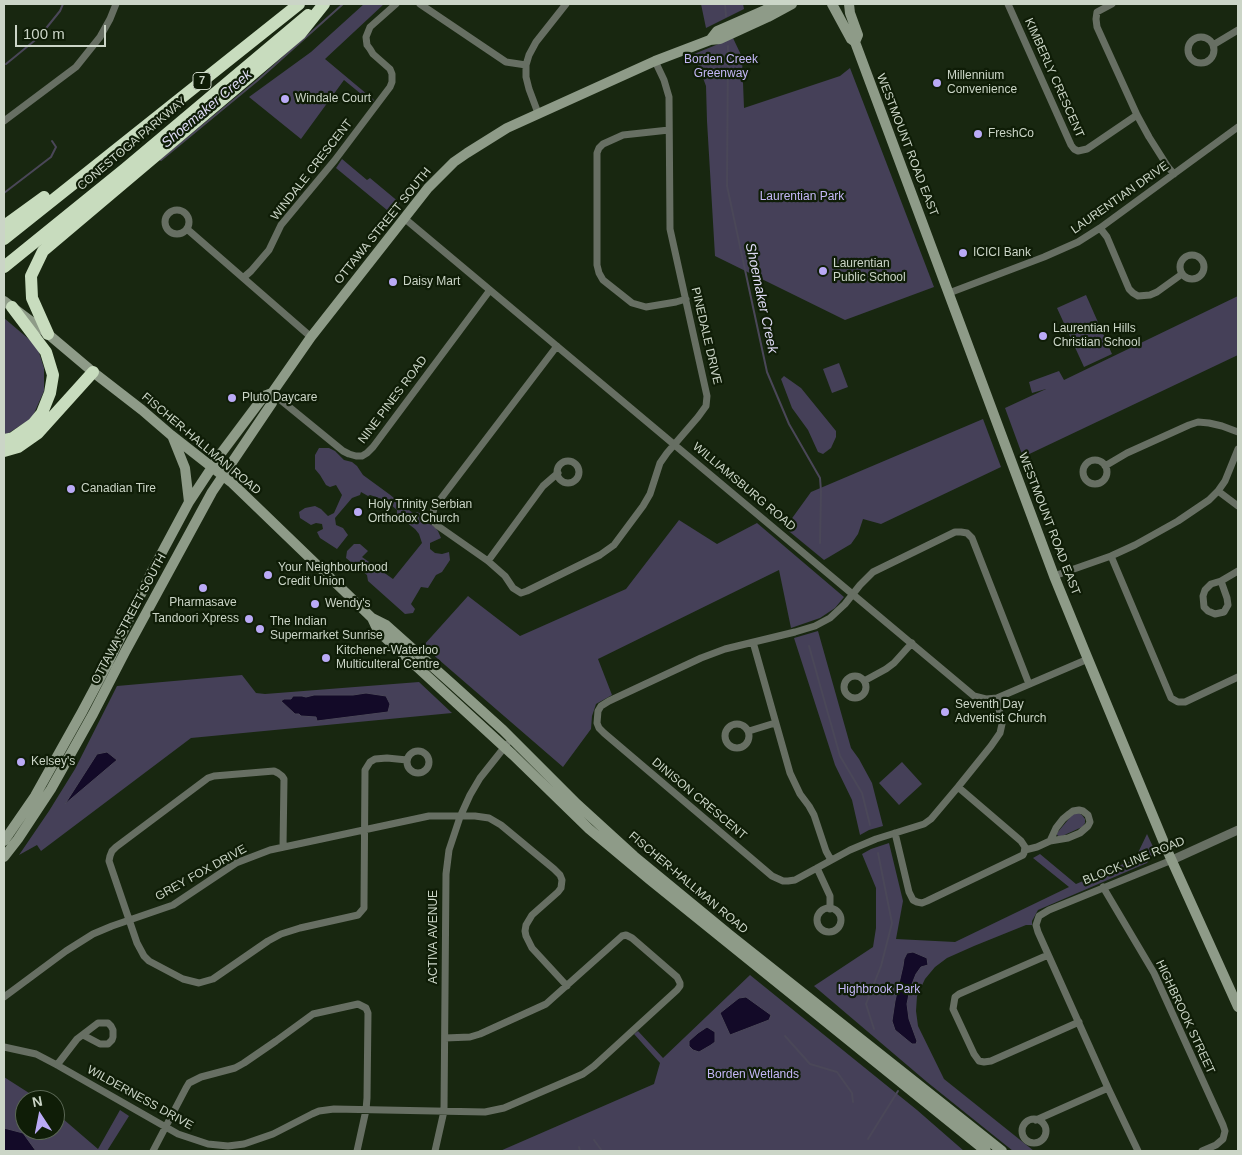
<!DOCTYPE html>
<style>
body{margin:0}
#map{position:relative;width:1242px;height:1155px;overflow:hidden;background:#182710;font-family:Helvetica,sans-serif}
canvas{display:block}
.frame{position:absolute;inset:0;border:5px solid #cbd5c7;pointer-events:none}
.north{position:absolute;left:15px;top:1090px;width:50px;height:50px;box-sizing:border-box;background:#0f1d07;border:1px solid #5a6754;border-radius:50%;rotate:349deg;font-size:14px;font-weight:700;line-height:20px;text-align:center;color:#cbd5c7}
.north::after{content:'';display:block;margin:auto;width:18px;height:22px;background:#baaaf6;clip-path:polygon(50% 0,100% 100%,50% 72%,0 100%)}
.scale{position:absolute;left:15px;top:25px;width:91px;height:22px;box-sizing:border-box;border:2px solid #cbd5c7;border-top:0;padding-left:6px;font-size:15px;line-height:18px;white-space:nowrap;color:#cbd5c7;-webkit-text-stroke:4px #0f1d07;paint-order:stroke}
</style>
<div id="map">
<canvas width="1242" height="1155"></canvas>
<div class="frame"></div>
<div class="north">N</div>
<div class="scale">100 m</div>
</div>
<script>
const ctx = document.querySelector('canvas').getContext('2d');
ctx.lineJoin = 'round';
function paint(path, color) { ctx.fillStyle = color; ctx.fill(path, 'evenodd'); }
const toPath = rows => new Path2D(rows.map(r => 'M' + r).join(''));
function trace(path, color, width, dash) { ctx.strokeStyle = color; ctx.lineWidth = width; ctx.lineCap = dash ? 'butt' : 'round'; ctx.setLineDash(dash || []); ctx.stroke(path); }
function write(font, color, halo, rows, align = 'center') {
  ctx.font = font + ' Helvetica,sans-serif'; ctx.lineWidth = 4.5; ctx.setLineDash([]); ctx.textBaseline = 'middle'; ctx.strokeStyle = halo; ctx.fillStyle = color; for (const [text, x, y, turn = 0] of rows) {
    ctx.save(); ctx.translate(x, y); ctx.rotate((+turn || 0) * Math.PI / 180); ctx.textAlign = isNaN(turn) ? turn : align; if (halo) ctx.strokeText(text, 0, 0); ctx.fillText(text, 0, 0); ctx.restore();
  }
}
const green = toPath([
 [364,4,384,4,325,59,374,100,372,103,344,80,301,139,249,97,311,52],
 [701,4,743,4,744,9,706,28],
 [733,38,742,57,744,108,840,76,850,68,934,287,845,320,715,256,707,121,706,86,694,54],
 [342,159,367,180,370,178,400,203,393,215,336,168],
 [1086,295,1112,354,1084,367,1057,308],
 [1238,296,1238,355,1023,457,1005,408,1046,389,1032,393,1029,382,1059,371,1064,380],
 [4,318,37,346,44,368,44,391,32,418,4,436],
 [839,363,848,387,832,393,823,369],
 [784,376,801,388,836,431,836,437,831,448,823,454,818,452,808,430,792,408,781,379],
 [983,419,1001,467,881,524,863,519,858,534,851,544,824,560,785,528,811,492],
 [319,448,329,448,335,451,344,460,352,462,357,466,363,475,389,494,414,514,417,512,423,515,426,523,433,525,438,531,441,538,430,543,430,549,435,553,442,554,449,552,450,560,442,572,436,575,428,588,421,587,411,604,415,609,413,613,405,614,368,581,367,575,346,558,347,551,354,544,360,544,368,551,362,557,393,579,422,543,419,534,415,529,397,515,397,510,385,500,370,495,368,496,361,492,360,495,352,498,335,518,336,525,343,528,348,535,337,549,320,538,317,532,323,529,322,524,316,523,311,525,300,518,299,512,305,508,315,506,321,509,328,516,334,513,342,495,336,485,330,487,326,485,320,475,315,469,315,455],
 [679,520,717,544,757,523,844,597,835,608,820,618,791,628,779,570,598,659,612,695,596,704,592,716,591,729,563,767,423,646,468,596,520,636,626,589],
 [818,631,851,748,859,759,872,783,883,826,869,830,860,835,852,800,835,765,794,638],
 [242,675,256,693,265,694,419,682,452,713,191,738,41,851,37,845,19,855,49,811,75,769,117,686],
 [902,762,922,784,899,805,879,783],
 [1077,812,1082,815,1085,819,1085,823,1082,827,1060,837,1057,835,1057,833,1072,815],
 [1147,834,1155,851,1147,863,1038,910,1032,921,1032,925,1026,925,974,946,947,958,935,967,925,979,917,996,916,1011,918,1026,944,1079,1034,1151,1013,1151,927,1082,814,986,873,947,876,928,876,888,862,854,871,849,889,843,903,901,896,939,955,942,1069,887,1033,858,1040,854,1076,884,1135,859],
 [750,975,917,1110,964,1151,500,1151,654,1084,660,1063,634,1034,638,1031,663,1058],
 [4,1077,40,1100,25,1100,25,1130,55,1130,55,1112,98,1149,120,1110,129,1116,107,1151,4,1151]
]);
const water = toPath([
 [366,693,386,696,390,704,388,712,317,721,316,717,301,716,299,714,295,714,281,701,284,699,291,699,293,696,302,696,306,697,314,695,353,695,366,693],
 [107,752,117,760,65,804,97,754,107,752],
 [913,952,927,958,928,965,921,967,916,974,910,989,907,1004,909,1019,917,1041,916,1044,912,1044,895,1030,892,1021,895,1001,903,966,904,959,907,953,913,952],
 [746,997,771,1015,769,1020,730,1035,720,1013,739,998,746,997],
 [707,1027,715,1032,715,1042,711,1045,699,1052,693,1050,689,1046,689,1041,698,1033,707,1027],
 [4,1128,23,1133,36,1151,4,1151,4,1128]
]);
const stream = toPath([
 [725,4,726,16],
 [728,46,727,186,767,372,789,424,820,478,821,491,820,543],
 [6,64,39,37,60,11,63,4],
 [161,160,258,80,343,4],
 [4,193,51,157,56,147,52,141],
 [809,646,840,756,862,793,870,825],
 [874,1029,866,1004,881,966,892,923,878,853],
 [785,1036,810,1064,837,1072,852,1093,853,1102],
 [868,1139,898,1091],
 [594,1140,602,1151],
 [579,1147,580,1151]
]);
const minor = toPath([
 [420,4,506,62,526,65],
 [1008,4,1071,145,1074,149,1078,151,1087,149,1137,115],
 [1112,4,1097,12,1096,19,1097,27,1137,115,1149,137,1168,167,1174,174],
 '1188 50a13 13 0 1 1 26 0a13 13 0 1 1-26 0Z',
 [1213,45,1238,30],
 [538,113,529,89,526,77,526,65,529,55,536,42,566,4],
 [4,121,76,67,100,37,110,19,116,4],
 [669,130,623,135,603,144,599,148,597,153,597,265,599,273,603,280,632,303,646,307,676,302,686,299],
 '165 222a12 12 0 1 1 24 0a12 12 0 1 1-24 0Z',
 [404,218,974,696,986,699,997,698,1088,659],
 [1100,228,1107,237,1129,289,1133,293,1138,296,1150,295,1157,292,1182,274],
 [187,229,311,337],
 '1180 267a12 12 0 1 1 24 0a12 12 0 1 1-24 0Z',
 [243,278,251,271,269,250,281,225,335,160,390,87,392,82,392,74,390,69,373,54,370,49,367,45,366,37,370,27,396,4],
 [949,293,1044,257,1078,242,1100,228,1238,127],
 [557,346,439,501,434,508,433,513,435,523,438,526,488,561,505,576,513,588,521,593,527,591,600,555,614,545,643,506,650,494,660,463,667,453,698,417,706,406,707,396,670,229,669,97,664,80,655,61],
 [272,393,343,451,349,454,356,456,362,456,367,453,373,447,490,290],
 '1083 472a12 12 0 1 1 24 0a12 12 0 1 1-24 0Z',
 '557 472a11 11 0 1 1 22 0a11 11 0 1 1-22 0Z',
 [1105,466,1127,453,1189,425,1198,422,1209,423,1222,426,1238,432],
 [1218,491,1238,506],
 [1111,556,1171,698,1178,702,1185,702,1238,677],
 [488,561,543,486,558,473],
 [1054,576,1111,556,1135,545,1178,521,1209,500,1218,491,1225,481,1238,449],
 [1221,581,1227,598,1228,605,1224,612,1215,614,1208,611,1204,607,1203,596,1205,590,1211,584,1221,581,1238,571],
 [753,642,790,773,800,794,809,806,814,815,826,851,831,860],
 '844 687a11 11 0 1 1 22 0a11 11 0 1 1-22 0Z',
 [864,681,886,669,894,663,912,643],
 [997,698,1002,724,1000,733,991,746,958,787,931,819,924,824,876,839,850,850,795,880,788,881,783,881,772,876,604,733,599,728,597,723,598,711,601,706,609,701,701,658,725,649,795,632,815,626,830,618,845,604,860,585,873,572,955,532,961,532,967,533,972,538,1029,684],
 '725 736a12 12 0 1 1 24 0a12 12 0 1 1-24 0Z',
 [749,731,775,723],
 '407 762a11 11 0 1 1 22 0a11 11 0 1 1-22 0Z',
 [895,833,909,892,913,900,917,902,922,903,927,901,1023,855,1024,853,1025,847,1021,841,958,787],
 [283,847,284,779,282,776,278,773,274,771,214,776,208,778,116,847,112,851,110,856,109,861,137,943,144,956,149,961,183,979,199,983,213,979,268,941,281,934,300,928,358,915,364,908,364,904,365,770,370,762,375,759,387,758,407,760],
 [1025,850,1037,847,1050,841,1068,838,1080,833,1088,826,1090,822,1088,815,1083,811,1079,810,1073,811,1069,814,1063,819,1056,828,1050,841],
 [817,868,830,896,830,909],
 [1103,887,1154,973,1223,1125,1225,1131,1223,1139,1216,1145,1202,1151],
 '817 920a12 12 0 1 1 24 0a12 12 0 1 1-24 0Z',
 [1048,955,959,994,955,997,953,1009,974,1054,979,1061,984,1062,991,1061,1079,1022],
 [4,997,66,951,93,934,112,926,173,905,236,863,270,850,429,816,475,816,489,818,501,825,554,869,560,875,562,880,561,888,558,892,532,915,526,925,525,931,526,936,532,948,567,986],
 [4,1047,36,1054,57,1065,178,1134,208,1144,228,1146,244,1144,273,1134,312,1114,319,1111,334,1109,485,1112,504,1108,583,1074,594,1066,677,990,680,986,680,983,677,977,632,938,626,935,622,936,546,1004,480,1034,470,1037,445,1038],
 [57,1065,77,1039,98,1023,108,1023,111,1026,113,1030,113,1037,112,1040,108,1044,100,1044,83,1035],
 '1022 1131a12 12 0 1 1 24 0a12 12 0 1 1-24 0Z',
 [1036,1120,1108,1088],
 [153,1151,186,1088,189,1083,201,1077,235,1068,244,1063,276,1041,313,1014,358,1004,366,1008,368,1013,367,1098,366,1110,357,1151],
 [435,1151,444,1111,446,874,449,850,460,817,470,795,480,778,507,744],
 [1138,1151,1108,1088,1038,932,1036,925,1039,916,1049,910,1172,860]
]);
const tertiary = toPath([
 [1172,860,1238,830]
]);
const secondary = toPath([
 [832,4,851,39,855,42,1054,576,1085,652,1167,850,1238,1007],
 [849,4,850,13,858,35,855,42],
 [710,40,717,31,765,10,775,4],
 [4,301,48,334,93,372,142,410,171,435,231,482,372,618,386,625,451,683,503,730,577,804,634,856,730,935,1002,1151],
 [173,438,185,468,189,502],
 [372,618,378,631,513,755,589,829,650,880,986,1151],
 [4,841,35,796,82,712,107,665,152,571,189,502,222,452,264,396,272,393,311,337,428,188,454,162,467,153,507,128,655,61,710,40,720,39,768,17,792,4],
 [4,857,18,839,51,789,93,714,125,652,212,492,272,403,272,393]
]);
const motorway = toPath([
 [4,226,44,197],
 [4,239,299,4],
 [4,267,125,169,308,15],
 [48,334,32,298,31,276,43,251,300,34,324,4],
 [4,440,13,438,33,424,42,413,50,393,53,375,46,352,12,307],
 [4,451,18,447,38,433,93,372]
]);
const markers = [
 [937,83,5,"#baaaf6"],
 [285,99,5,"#baaaf6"],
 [978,134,5,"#baaaf6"],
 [963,253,5,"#baaaf6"],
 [823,271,5,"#baaaf6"],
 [393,282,5,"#baaaf6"],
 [1043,336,5,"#baaaf6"],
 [232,398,5,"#baaaf6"],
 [71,489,5,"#baaaf6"],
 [358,512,5,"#baaaf6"],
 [268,575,5,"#baaaf6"],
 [203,588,5,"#baaaf6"],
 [315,604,5,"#baaaf6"],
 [249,619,5,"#baaaf6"],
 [260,629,5,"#baaaf6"],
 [326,658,5,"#baaaf6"],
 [945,712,5,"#baaaf6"],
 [21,762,5,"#baaaf6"]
];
const shields = [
 [202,81,18]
];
const shieldNames = [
 ["7",202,81]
];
const parkNames = [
 ["Borden Creek",721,60],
 ["Greenway",721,74],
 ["Laurentian Park",802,197],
 ["Highbrook Park",879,990],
 ["Borden Wetlands",753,1075]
];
const poiNames = [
 ["Millennium",947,76],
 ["Convenience",947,90],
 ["Windale Court",295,99],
 ["FreshCo",988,134],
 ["ICICI Bank",973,253],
 ["Laurentian",833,264],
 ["Public School",833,278],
 ["Daisy Mart",403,282],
 ["Laurentian Hills",1053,329],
 ["Christian School",1053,343],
 ["Pluto Daycare",242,398],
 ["Canadian Tire",81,489],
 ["Holy Trinity Serbian",368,505],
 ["Orthodox Church",368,519],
 ["Your Neighbourhood",278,568],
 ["Credit Union",278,582],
 ["Pharmasave",203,603,"center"],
 ["Wendy's",325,604],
 ["Tandoori Xpress",239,619,"right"],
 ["The Indian",270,622],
 ["Supermarket Sunrise",270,636],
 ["Kitchener-Waterloo",336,651],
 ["Multiculteral Centre",336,665],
 ["Seventh Day",955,705],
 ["Adventist Church",955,719],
 ["Kelsey's",31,762]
];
const streetNames = [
 ["KIMBERLY CRESCENT",1054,78,66],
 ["CONESTOGA PARKWAY",132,144,-40],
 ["WESTMOUNT ROAD EAST",907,145,69],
 ["WINDALE CRESCENT",312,170,-52],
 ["LAURENTIAN DRIVE",1120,198,-35],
 ["OTTAWA STREET SOUTH",383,226,-51],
 ["PINEDALE DRIVE",706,336,77],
 ["NINE PINES ROAD",393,400,-53],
 ["FISCHER-HALLMAN ROAD",201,444,40],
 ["WILLIAMSBURG ROAD",744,487,40],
 ["WESTMOUNT ROAD EAST",1049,524,69],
 ["OTTAWA STREET SOUTH",129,619,-62],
 ["DINISON CRESCENT",699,799,40],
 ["BLOCK LINE ROAD",1134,861,-22],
 ["GREY FOX DRIVE",201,873,-29],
 ["FISCHER-HALLMAN ROAD",688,883,40],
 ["ACTIVA AVENUE",434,937,-90],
 ["HIGHBROOK STREET",1185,1017,65],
 ["WILDERNESS DRIVE",140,1098,29]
];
const waterNames = [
 ["Shoemaker Creek",207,109,-40],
 ["Shoemaker Creek",761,298,78]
];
paint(green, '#454058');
paint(water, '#130a28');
trace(water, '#4a4758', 1);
trace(stream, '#4a4758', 2);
trace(minor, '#676f63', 7);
trace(tertiary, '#676f63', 9);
trace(secondary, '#8e9b88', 10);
trace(motorway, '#c8dcbe', 12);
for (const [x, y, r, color] of markers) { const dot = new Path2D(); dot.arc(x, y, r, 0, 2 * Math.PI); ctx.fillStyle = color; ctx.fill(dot); trace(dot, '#0f1d07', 2); }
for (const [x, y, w] of shields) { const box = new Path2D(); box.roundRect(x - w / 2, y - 8.5, w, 17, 4); ctx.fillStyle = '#0f1d07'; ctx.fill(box); trace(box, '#cbd5c7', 1); }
write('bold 11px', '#cbd5c7', null, shieldNames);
write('12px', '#c4b7f7', '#0f1d07', parkNames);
write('12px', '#cbd5c7', '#0f1d07', poiNames, 'left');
write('12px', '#cbd5c7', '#0f1d07', streetNames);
write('italic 14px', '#dfdbf5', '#0f1d07', waterNames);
</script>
